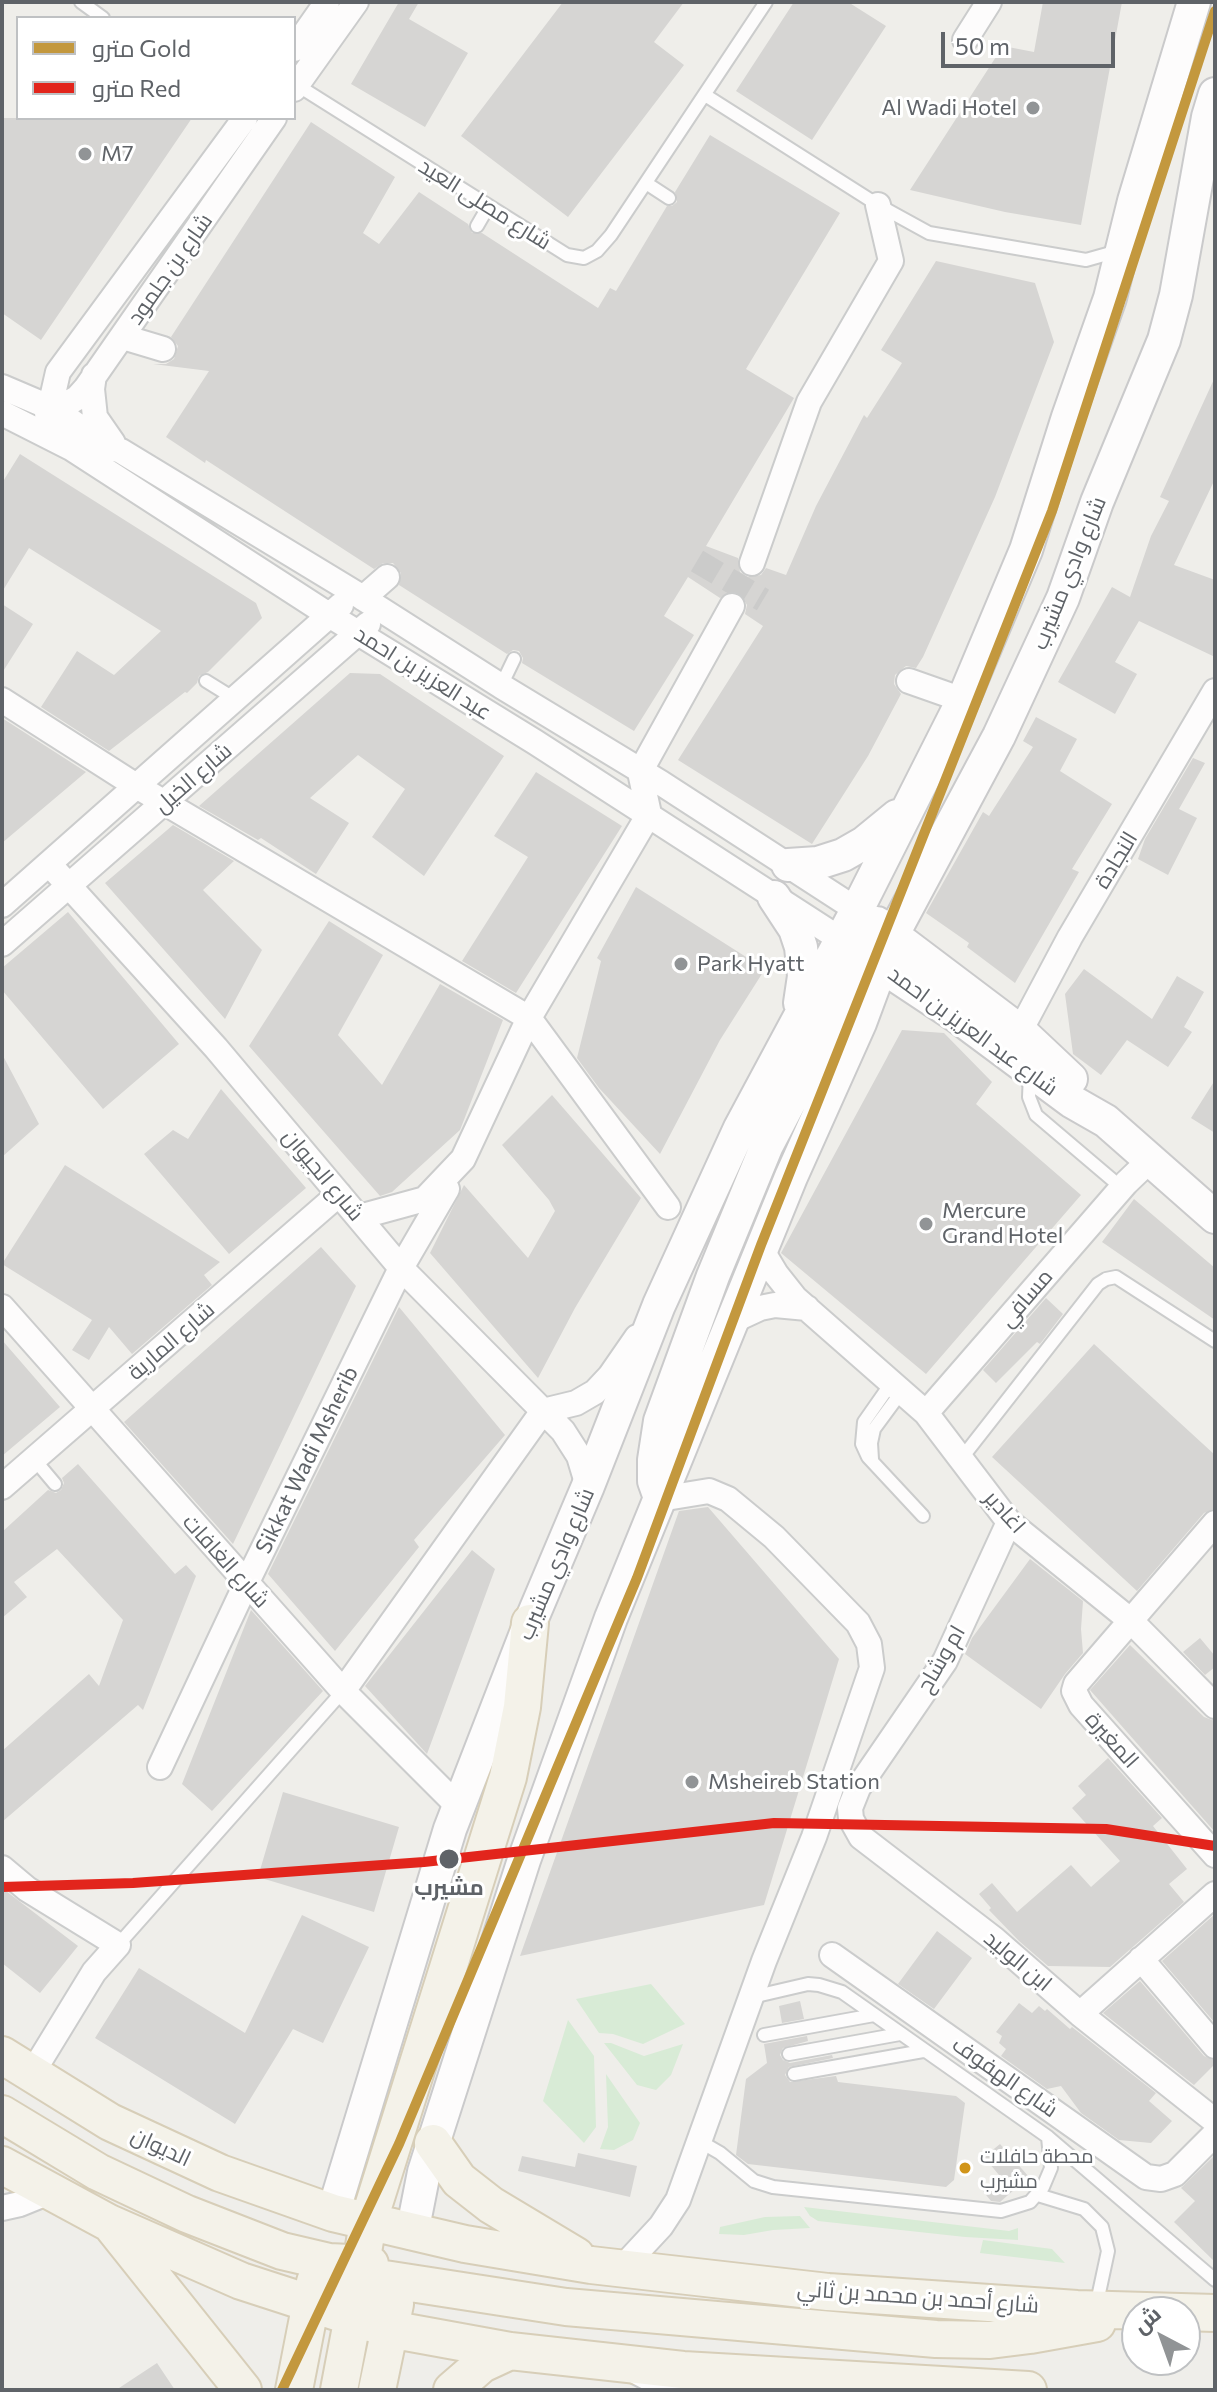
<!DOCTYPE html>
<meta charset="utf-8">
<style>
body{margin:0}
#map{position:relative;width:1217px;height:2392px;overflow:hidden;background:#efeeea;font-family:Commissioner,Cairo,sans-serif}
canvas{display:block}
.frame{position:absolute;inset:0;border:4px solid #5f6368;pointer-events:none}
.legend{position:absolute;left:16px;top:16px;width:280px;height:104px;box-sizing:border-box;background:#fff;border:2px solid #bfc1c3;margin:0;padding:10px 14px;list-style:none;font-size:24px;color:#5f6368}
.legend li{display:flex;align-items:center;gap:16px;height:40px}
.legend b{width:40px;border:2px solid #bfc1c3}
.north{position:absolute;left:1121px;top:2296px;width:80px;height:80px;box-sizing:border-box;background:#fff;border:2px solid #bfc1c3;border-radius:50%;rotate:319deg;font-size:22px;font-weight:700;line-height:32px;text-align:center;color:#5f6368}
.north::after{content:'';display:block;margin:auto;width:28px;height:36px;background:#919496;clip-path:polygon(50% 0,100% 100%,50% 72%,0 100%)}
.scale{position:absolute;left:941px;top:32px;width:174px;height:36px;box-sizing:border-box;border:4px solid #5f6368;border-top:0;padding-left:10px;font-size:24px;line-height:28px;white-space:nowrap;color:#5f6368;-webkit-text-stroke:6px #fff;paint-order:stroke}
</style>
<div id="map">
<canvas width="1217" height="2392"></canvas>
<div class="frame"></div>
<ul class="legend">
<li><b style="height:10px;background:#c3983e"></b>مترو Gold</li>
<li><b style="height:10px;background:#e2251c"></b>مترو Red</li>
</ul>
<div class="north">ش</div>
<div class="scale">50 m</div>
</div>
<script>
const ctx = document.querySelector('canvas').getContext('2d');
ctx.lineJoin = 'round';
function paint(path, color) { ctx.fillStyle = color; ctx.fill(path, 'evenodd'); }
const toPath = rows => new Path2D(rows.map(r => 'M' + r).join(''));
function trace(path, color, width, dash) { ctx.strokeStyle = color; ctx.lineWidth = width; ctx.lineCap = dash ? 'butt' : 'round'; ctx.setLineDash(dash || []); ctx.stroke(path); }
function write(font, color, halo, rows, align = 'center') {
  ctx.font = font + ' Commissioner,Cairo,sans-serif'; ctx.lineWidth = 6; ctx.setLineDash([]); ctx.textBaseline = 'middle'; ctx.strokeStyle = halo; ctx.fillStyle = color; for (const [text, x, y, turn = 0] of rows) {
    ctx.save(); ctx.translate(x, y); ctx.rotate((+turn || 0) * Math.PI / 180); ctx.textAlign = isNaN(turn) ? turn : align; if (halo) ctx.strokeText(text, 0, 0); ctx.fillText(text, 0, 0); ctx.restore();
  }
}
const green = toPath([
 [651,1984,685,2024,643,2044,613,2034,599,2033,576,1999],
 [568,2020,594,2056,596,2127,584,2143,543,2101],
 [604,2043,611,2043,644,2056,683,2044,671,2075,656,2090,637,2085],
 [606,2074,640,2123,633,2140,614,2150,600,2149,608,2127],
 [804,2207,1009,2231,1018,2228,1018,2240,965,2237,818,2221,810,2216],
 [800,2216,810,2228,773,2230,744,2235,719,2234,720,2227,765,2217],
 [983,2240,1052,2249,1065,2263,980,2253]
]);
const building = toPath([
 [399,2,419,2,409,19,468,53,425,127,351,84],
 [563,2,684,2,654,42,684,65,568,217,461,136],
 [794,2,848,2,886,26,812,140,736,91],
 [1043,2,1122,2,1081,225,1005,212,910,190,1003,46,1034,52],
 [2,118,192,118,41,340,2,313],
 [311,122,395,177,363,233,379,244,419,192,468,224,472,233,482,233,598,308,610,288,616,291,667,206,672,206,677,202,675,192,710,135,840,213,746,369,794,398,706,546,738,558,740,572,748,577,761,575,766,568,786,575,816,506,864,415,867,418,902,363,881,350,936,261,1035,283,1054,342,995,497,923,657,916,668,906,666,895,675,894,684,901,694,868,756,812,844,678,760,763,626,745,614,747,605,740,593,731,591,720,598,688,577,664,616,694,635,634,731,522,663,523,658,519,651,513,650,507,654,399,585,401,573,393,563,383,563,374,569,206,460,205,463,166,437,209,371,153,364,166,364,174,359,178,346,171,337],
 [1215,377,1215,479,1174,565,1215,580,1215,657,1139,621,1115,662,1137,674,1115,714,1058,682,1112,587,1130,597,1151,536,1169,501,1160,497],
 [20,454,256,603,262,618,208,672,199,676,197,683,187,693,185,692,109,751,41,707,77,651,114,675,161,631,29,548,2,592,2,483],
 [2,604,33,624,2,673],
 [350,673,380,674,504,756,424,876,372,837,405,789,358,755,310,798,349,823,316,874,261,838,258,840,199,806],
 [1036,717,1077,739,1060,771,1112,804,1072,869,1079,872,1015,983,967,947,969,943,926,913,983,812,989,816,1033,747,1023,741],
 [2,718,86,772,2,843],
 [1193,758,1205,763,1179,809,1197,818,1168,875,1138,859,1145,839],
 [536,772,622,826,516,993,462,961,528,857,494,836],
 [173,825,234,861,203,890,262,950,225,1019,105,883],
 [636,887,765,969,720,1040,660,1154,599,1088,577,1058,601,961,597,958],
 [68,912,179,1044,103,1109,2,990,2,968],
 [329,921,383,955,338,1035,382,1085,440,984,503,1020,460,1130,392,1192,380,1196,249,1046],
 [1084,969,1152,1019,1177,976,1204,992,1184,1027,1192,1032,1168,1067,1127,1040,1101,1075,1073,1054,1065,994],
 [902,1030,944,1033,992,1082,976,1104,1081,1195,926,1374,781,1253],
 [2,1054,39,1124,2,1157],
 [1215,1080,1215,1133,1191,1118],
 [221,1089,306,1188,229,1254,144,1154,173,1130,188,1139],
 [552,1095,641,1198,575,1308,538,1378,430,1253,464,1185,528,1258,555,1211,549,1200,502,1145],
 [65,1165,220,1262,204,1275,212,1285,132,1354,109,1327,89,1360,72,1350,92,1320,2,1264],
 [1134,1199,1215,1268,1215,1320,1102,1242],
 [321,1247,356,1286,233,1544,124,1422],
 [1046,1298,1063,1314,1040,1344,1037,1342,996,1383,983,1370],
 [399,1307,505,1435,414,1540,419,1547,335,1651,268,1574],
 [2,1340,60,1407,2,1456],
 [1094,1344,1215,1455,1215,1508,1204,1513,1137,1591,992,1457],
 [78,1464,175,1574,186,1565,196,1576,143,1710,138,1705,2,1822,2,1751,89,1674,99,1686,123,1620,57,1549,14,1582,27,1597,2,1618,2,1532,48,1490,56,1493,61,1490,64,1483,62,1478],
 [708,1507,839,1659,764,1905,520,1956,679,1511],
 [472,1550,495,1569,427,1754,365,1686],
 [1030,1559,1083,1601,1081,1629,1083,1653,1065,1674,1041,1709,965,1654,972,1638],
 [251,1610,323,1691,212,1811,182,1784],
 [1200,1638,1215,1656,1215,1667,1205,1675,1183,1652],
 [1130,1645,1204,1717,1215,1721,1215,1832,1090,1690],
 [1108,1758,1162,1818,1153,1826,1187,1869,1169,1884,1184,1902,1110,1967,1048,1966,1019,1941,989,1910,991,1908,979,1894,992,1883,1017,1912,1071,1865,1091,1887,1120,1861,1072,1808,1086,1795,1078,1786],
 [283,1792,399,1827,374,1912,258,1877],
 [2,1888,78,1946,40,1993,2,1963],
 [1215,1914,1215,2023,1162,1961],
 [302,1915,369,1947,323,2043,293,2029,235,2124,95,2038,139,1968,245,2033],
 [937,1931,972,1958,934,2009,898,1984],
 [1140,1981,1204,2056,1215,2061,1215,2064,1194,2085,1103,2013],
 [800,2001,804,2019,782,2023,779,2006],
 [1019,2003,1032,2013,1039,2006,1045,2011,1047,2009,1070,2029,1072,2027,1156,2093,1149,2101,1172,2121,1151,2143,1119,2140,1081,2113,1061,2086,1047,2089,1001,2056,1006,2049,999,2043,1002,2036,996,2032],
 [807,2036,808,2041,783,2048,780,2055,783,2060,790,2063,832,2055,833,2058,789,2067,785,2075,790,2082,836,2076,838,2082,956,2096,965,2103,954,2180,946,2187,748,2164,736,2155,746,2079,767,2063,764,2044],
 [1000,2144,1029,2177,1000,2202,991,2201,982,2190,999,2175,984,2157],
 [578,2153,637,2166,630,2197,518,2171,522,2156,575,2167],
 [1215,2155,1215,2262,1174,2222,1195,2201,1181,2188],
 [157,2363,175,2390,116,2390]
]);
const streetTunnel = toPath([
 [697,561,763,600]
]);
const lane = toPath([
 [81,2,103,18],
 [297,85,567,255,584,258,597,251,611,235,766,2],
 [705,95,878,205,929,233,1086,260,1118,251],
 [646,183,669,198],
 [477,226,488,207],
 [206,681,235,699],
 [501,686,514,659],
 [1030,1073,1029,1097,1036,1115,1122,1188],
 [892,1382,864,1422,862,1444,868,1457,923,1516],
 [34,1459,55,1484],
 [872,1459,871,1443,874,1429,902,1391],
 [961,1459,1098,1284,1106,1279,1116,1277,1215,1341],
 [118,1945,343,1691],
 [752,1997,808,1984,819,1985,842,1992,1048,2137,1215,2280],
 [764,2035,874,2015],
 [789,2054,900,2034],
 [794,2074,923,2051],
 [701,2142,720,2153,754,2181,773,2187,1001,2211,1030,2202,1043,2187,1051,2168,1048,2137],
 [1038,2195,1084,2209,1102,2227,1108,2251,1096,2307]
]);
const street = toPath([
 [965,40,989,2],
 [294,49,327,2],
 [294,89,356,2],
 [123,337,163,349],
 [94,375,92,389,95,417,113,443],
 [2,387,56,410,47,413],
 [56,410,104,445,121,451,355,593,501,686,661,783,857,910],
 [56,410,77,398,86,388,274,118],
 [2,413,71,448,329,615,535,742,840,939],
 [60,424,53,394,58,372,245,118],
 [752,563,809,402,891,261,878,205],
 [363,598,387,577],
 [909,681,963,700],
 [2,700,138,787,529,1018,668,1207],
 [50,865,216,1048,401,1268,563,1431,579,1456,588,1486],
 [2,905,341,605],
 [2,944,368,624],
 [1020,1031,1070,937,1215,691],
 [359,1217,425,1199,463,1159,529,1018,649,814,640,772,732,606],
 [761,1249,776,1274,795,1298,926,1413,1009,1522,1130,1620,1215,1706],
 [2,1307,343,1691,459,1807],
 [732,1321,760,1308,775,1305,807,1308],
 [926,1413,1126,1183,1150,1160],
 [2,1487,339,1194],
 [1009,1522,945,1661,858,1788,850,1808,851,1819,861,1837,994,1939,1080,2014,1215,2121],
 [1215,1523,1076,1684,1074,1691,1081,1705,1215,1855],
 [343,1691,543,1411,576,1403,595,1392,610,1376,637,1337],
 [160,1767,246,1584,401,1268,447,1189],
 [2,1868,27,1889,118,1945,94,1972,31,2075],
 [832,1955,1146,2177,1161,2179,1175,2174,1215,2134],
 [1141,1959,1215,2046],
 [1080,2014,1215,1894],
 [2,2208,20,2204,52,2191],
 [622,2268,661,2226,678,2200,764,1961,814,1837,872,1668,869,1644,858,1623,774,1537,728,1499,709,1491,660,1499],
 [631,2369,671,2390]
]);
const secondary = toPath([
 [788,865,818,863,843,855,864,843,897,816],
 [774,897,795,929,801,947,804,976,800,1003],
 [877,923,1020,1031,1071,1079],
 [863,954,958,1017,1071,1101,1106,1121,1215,1217],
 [659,1495,654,1481,654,1460,660,1421,713,1276,767,1145,823,1038,862,954,868,930],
 [333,2213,450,1829,530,1623,588,1486,659,1305,740,1128,857,910,963,700,1026,550,1068,417,1110,298,1134,201,1194,2],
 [412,2233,424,2172,524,1860,611,1618,791,1177,860,1023,893,934,999,736,1063,598,1097,502,1164,340,1176,295,1208,117,1215,94]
]);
const primary = toPath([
 [2,2055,110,2122,220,2173,333,2213,465,2244,591,2265,828,2292,1077,2309,1215,2313],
 [2,2114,98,2172,187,2214,282,2251,329,2262,370,2264],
 [433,2143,459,2180,491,2205,576,2256],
 [2,2165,109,2223,241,2281,389,2329,510,2351,683,2370,1028,2390],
 [113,2227,243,2390],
 [369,2298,363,2252,368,2223,508,1777,522,1707,530,1623],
 [309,2304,330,2285,344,2279,365,2276,566,2307,936,2339,990,2340,1030,2335,1097,2323],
 [294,2390,315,2282],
 [339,2390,357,2295],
 [377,2390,395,2304],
 [452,2390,482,2364,510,2351]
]);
const metro1 = toPath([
 [282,2390,399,2144,637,1578,761,1245,1052,511,1215,11]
]);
const metro2 = toPath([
 [2,1887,133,1883,424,1862,774,1823,1106,1829,1215,1846]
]);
const markers = [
 [1033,108,8,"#919496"],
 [85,154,8,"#919496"],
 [681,964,8,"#919496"],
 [926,1224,8,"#919496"],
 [692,1782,8,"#919496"],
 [449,1859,11,"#5f6368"],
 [965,2168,7,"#d1951a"]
];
const busNames = [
 ["محطة حافلات",980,2156],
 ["مشيرب",980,2181]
];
const poiNames = [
 ["Al Wadi Hotel",1017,108,"right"],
 ["M7",101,154],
 ["Park Hyatt",697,964],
 ["Mercure",942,1211],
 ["Grand Hotel",942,1236],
 ["Msheireb Station",708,1782]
];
const streetNames = [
 ["شارع مصلى العيد",485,204,32],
 ["شارع بن جلمود",170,269,-55],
 ["شارع وادي مشيرب",1069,573,-68],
 ["عبد العزيز بن احمد",423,673,32],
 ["شارع الخيل",193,778,-41],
 ["النجادة",1116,860,-59],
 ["شارع عبد العزيز بن احمد",973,1031,36],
 ["شارع الجيوان",323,1175,50],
 ["مسافي",1026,1298,-49],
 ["شارع المارية",171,1341,-41],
 ["Sikkat Wadi Msherib",307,1460,-64],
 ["اغادير",1005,1512,48],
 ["شارع الغافات",226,1561,48],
 ["شارع وادي مشيرب",556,1564,-67],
 ["ام وشاح",941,1659,-60],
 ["المغيرة",1112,1740,48],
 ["ابن الوليد",1018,1961,40],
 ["شارع الهفوف",1005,2077,35],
 ["الديوان",161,2147,25],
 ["شارع أحمد بن محمد بن ثاني",918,2297,4]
];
const stopNames = [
 ["مشيرب",449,1888]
];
paint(green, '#d8ebd6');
paint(building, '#d6d5d3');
trace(streetTunnel, '#cbcbca', 24, [24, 12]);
trace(lane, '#cbcccc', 16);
trace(street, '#cbcccc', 28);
trace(secondary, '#cacacb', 36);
trace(primary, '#d7ceb8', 40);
trace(lane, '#fdfcfc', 12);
trace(street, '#fdfcfc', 24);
trace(secondary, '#fdfcfc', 32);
trace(primary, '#f4f2e9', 36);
trace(metro1, '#c3983e', 10);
trace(metro2, '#e2251c', 10);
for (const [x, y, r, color] of markers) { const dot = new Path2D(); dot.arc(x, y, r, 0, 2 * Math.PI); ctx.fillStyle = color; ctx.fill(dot); trace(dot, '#fff', 3); }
write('20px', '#5f6368', '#fff', busNames, 'left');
write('22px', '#5f6368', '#fff', poiNames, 'left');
write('22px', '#5f6368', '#fff', streetNames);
write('bold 22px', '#5f6368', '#fff', stopNames);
</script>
